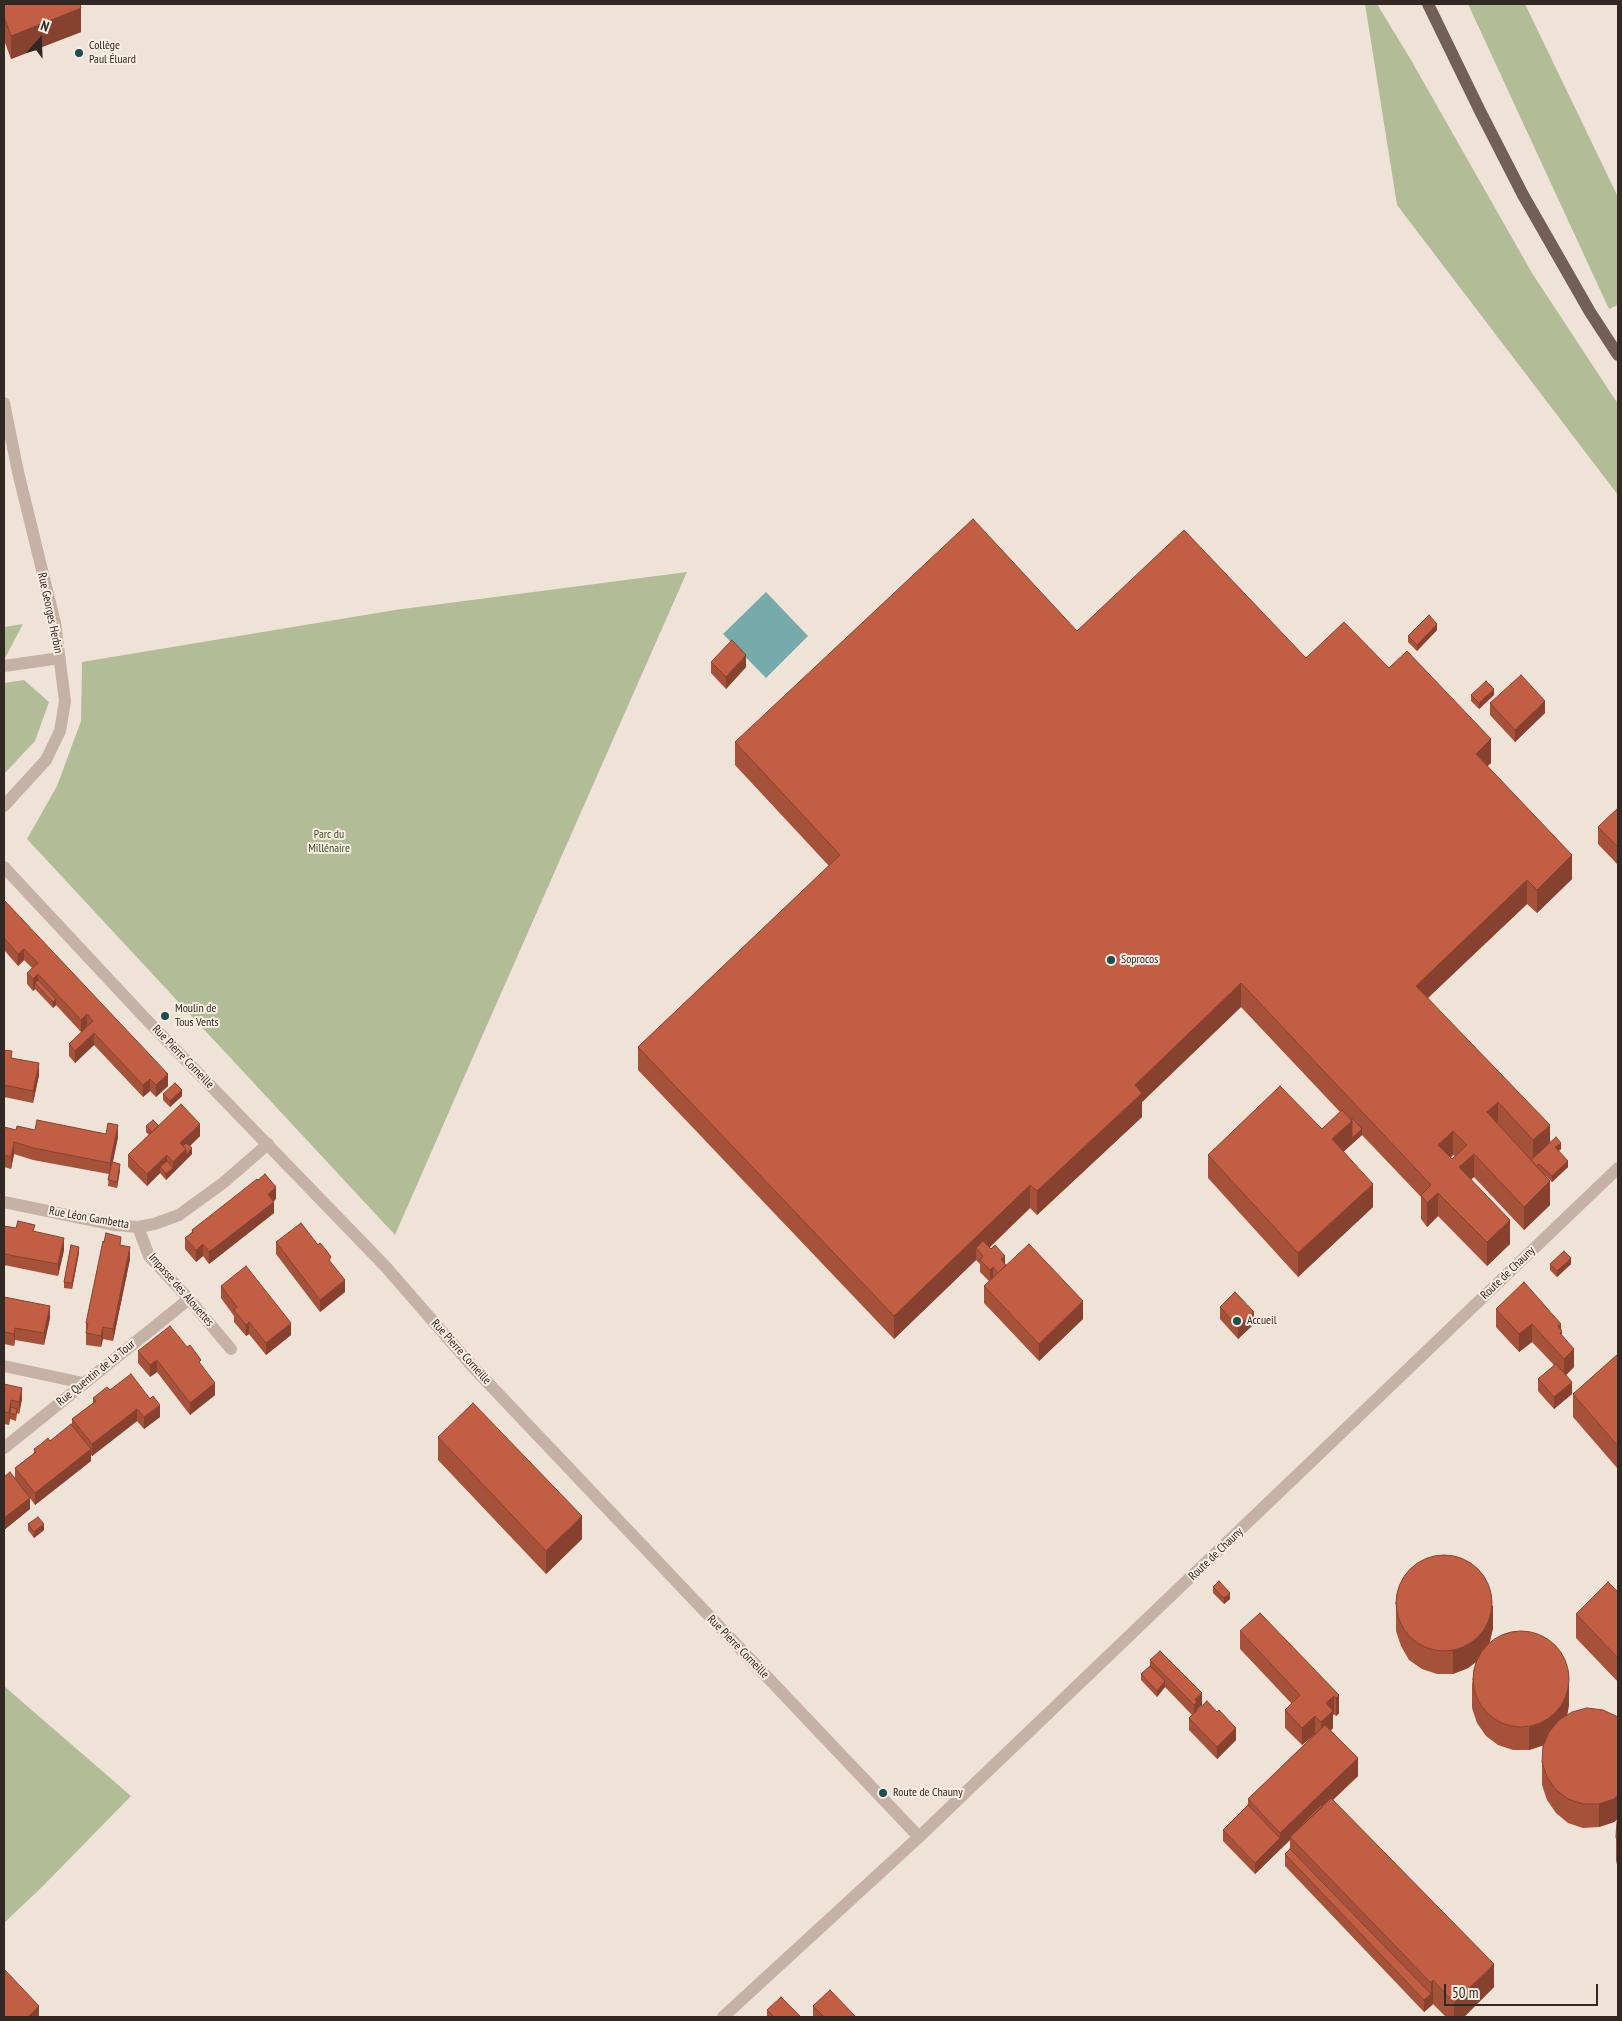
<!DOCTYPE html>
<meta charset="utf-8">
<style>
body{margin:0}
#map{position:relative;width:1622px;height:2021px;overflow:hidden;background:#efe3d7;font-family:"PT Sans Narrow",sans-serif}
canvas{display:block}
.frame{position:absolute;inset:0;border:5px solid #322925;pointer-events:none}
.north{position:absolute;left:15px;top:15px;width:50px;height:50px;-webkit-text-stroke:4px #f7ede2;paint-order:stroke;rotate:20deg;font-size:14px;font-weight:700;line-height:20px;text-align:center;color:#322925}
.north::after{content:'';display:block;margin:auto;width:18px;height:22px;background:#322925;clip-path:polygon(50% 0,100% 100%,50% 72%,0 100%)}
.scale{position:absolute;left:1444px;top:1984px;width:154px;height:22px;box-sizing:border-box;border:2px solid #322925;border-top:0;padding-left:6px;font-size:15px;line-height:18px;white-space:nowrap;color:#322925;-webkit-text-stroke:4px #f7ede2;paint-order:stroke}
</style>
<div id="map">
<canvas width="1622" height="2021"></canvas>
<div class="frame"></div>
<div class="north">N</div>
<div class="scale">50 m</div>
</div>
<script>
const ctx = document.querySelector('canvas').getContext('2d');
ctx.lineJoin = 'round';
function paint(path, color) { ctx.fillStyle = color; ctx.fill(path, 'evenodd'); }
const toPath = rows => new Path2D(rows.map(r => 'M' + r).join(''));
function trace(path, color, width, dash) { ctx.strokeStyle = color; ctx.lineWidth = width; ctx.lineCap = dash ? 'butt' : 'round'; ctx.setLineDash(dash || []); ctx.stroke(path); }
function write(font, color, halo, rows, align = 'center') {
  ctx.font = font + ' "PT Sans Narrow",sans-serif'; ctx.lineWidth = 4; ctx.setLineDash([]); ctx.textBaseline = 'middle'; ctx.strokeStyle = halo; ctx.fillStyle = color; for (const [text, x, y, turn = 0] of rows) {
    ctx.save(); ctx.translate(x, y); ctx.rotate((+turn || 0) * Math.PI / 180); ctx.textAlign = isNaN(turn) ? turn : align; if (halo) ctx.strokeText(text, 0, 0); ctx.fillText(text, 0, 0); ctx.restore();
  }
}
const green = toPath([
 [1365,4,1377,4,1411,60,1532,273,1618,404,1618,495,1397,205],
 [1468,4,1525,4,1618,197,1618,305,1609,309],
 [687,572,476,1050,395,1235,27,839,57,786,81,721,82,662,395,610],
 [23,624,5,658,4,658,4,627],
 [24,680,49,702,35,741,4,774,4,683],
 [4,1686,131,1796,43,1886,4,1923]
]);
const water = toPath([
 [766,592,808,636,766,678,723,634]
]);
const minor = toPath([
 [4,403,18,472,55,623,65,701,60,731,46,760,4,806],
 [4,666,60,658],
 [4,867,144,1017,385,1266,472,1366,919,1837],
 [4,1202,115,1225,138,1227,154,1224,179,1215,223,1183,268,1144],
 [138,1227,149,1256,189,1299,231,1349],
 [4,1366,83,1383],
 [4,1448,189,1299],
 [723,2017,919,1837,1618,1168]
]);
const major = toPath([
 [1428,4,1480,111,1523,195,1590,312,1618,355]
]);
const wall = toPath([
 [4,4,81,32,11,59,4,40],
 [1437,630,1417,651,1408,642,1408,636],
 [1077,631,1389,668,1491,763,1487,766,1572,879,1537,913,1527,904,1428,998,1550,1142,1561,1149,1559,1151,1568,1167,1552,1182,1546,1176,1550,1205,1524,1230,1474,1177,1471,1179,1510,1244,1487,1266,1438,1216,1427,1227,1421,1219,1421,1197,1362,1135,1343,1152,1373,1207,1298,1277,1208,1178,1208,1155,1322,1129,1340,1112,1241,1007,1142,1102,1142,1117,1037,1215,1030,1208,989,1247,1006,1265,1083,1319,1039,1361,984,1303,984,1286,989,1281,980,1272,980,1264,976,1260,894,1339,638,1070,638,1047,829,866,735,765,735,742],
 [1453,1155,1455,1156,1452,1159,1451,1157],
 [711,662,746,667,726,689,711,673],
 [1471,695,1494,695,1479,709,1471,701],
 [1490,703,1545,713,1515,742,1490,715],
 [1618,808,1618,865,1598,844,1598,827],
 [4,900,168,1086,156,1097,150,1091,143,1097,94,1045,75,1063,69,1056,69,1044,87,1026,81,1032,56,1005,53,1008,35,989,33,991,27,984,27,973,32,968,24,960,18,966,4,950],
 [4,1050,12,1058,39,1075,33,1103,4,1097],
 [163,1094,182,1096,170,1107,163,1100],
 [146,1126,159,1126,200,1136,189,1146,192,1154,166,1180,160,1173,147,1186,128,1167,128,1155,149,1135,146,1132],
 [4,1127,16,1130,35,1130,118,1137,113,1162,120,1170,117,1188,108,1186,109,1174,33,1160,14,1154,11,1169,4,1167],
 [276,1199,274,1201,274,1213,209,1264,203,1256,196,1262,185,1249,185,1238,192,1232,192,1230],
 [4,1226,35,1232,64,1250,58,1276,4,1265],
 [276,1242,331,1263,345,1292,320,1312,276,1254],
 [121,1245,130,1259,113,1341,103,1339,101,1347,86,1345,86,1323],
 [79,1253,72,1289,64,1288,64,1282],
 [1550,1264,1571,1264,1557,1277,1550,1270],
 [221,1286,291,1335,266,1355,249,1334,246,1336,234,1322,234,1316,221,1298],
 [4,1297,50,1318,44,1345,15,1340,14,1346,4,1344],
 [1220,1307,1254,1324,1238,1339,1220,1319],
 [1496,1309,1561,1330,1562,1336,1574,1367,1566,1375,1572,1394,1554,1409,1538,1391,1538,1379,1554,1365,1532,1342,1519,1352,1496,1327],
 [138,1351,201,1365,215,1395,190,1415,157,1372,150,1377,138,1363],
 [1618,1354,1618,1469,1573,1417,1573,1394],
 [4,1384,22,1399,19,1414,17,1413,16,1421,10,1419,9,1425,4,1424],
 [110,1390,160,1417,144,1429,137,1421,92,1456,91,1455,91,1461,35,1505,30,1498,30,1509,4,1530,4,1477,15,1479,15,1468,34,1453,34,1449,50,1441,72,1425,72,1419,93,1403,93,1398],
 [438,1437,582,1539,546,1574,438,1460],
 [28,1524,44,1530,34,1538,28,1530],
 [1213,1587,1230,1599,1224,1604,1213,1593],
 [1618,1592,1618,1682,1576,1638,1576,1614],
 [1396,1608,1493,1628,1490,1642,1569,1705,1567,1715,1618,1717,1618,1868,1616,1861,1616,1837,1618,1819,1614,1822,1599,1827,1583,1828,1568,1823,1556,1813,1547,1800,1542,1785,1542,1762,1544,1745,1529,1750,1513,1750,1498,1745,1486,1736,1477,1723,1472,1708,1472,1685,1476,1662,1468,1668,1453,1674,1437,1674,1422,1669,1409,1660,1401,1646,1396,1631],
 [1240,1631,1339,1695,1339,1713,1336,1716,1334,1714,1333,1715,1333,1728,1331,1731,1358,1776,1333,1800,1494,1987,1464,2017,1446,2017,1433,2004,1424,2012,1285,1866,1285,1854,1290,1849,1290,1840,1255,1874,1223,1841,1223,1830,1248,1805,1248,1799,1315,1734,1302,1745,1285,1728,1285,1710,1292,1704,1240,1649],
 [1150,1660,1202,1705,1197,1710,1236,1740,1217,1759,1189,1730,1189,1718,1192,1715,1165,1687,1157,1697,1141,1680,1141,1674,1150,1666],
 [813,2006,856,2017,813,2017],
 [767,2010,801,2017,767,2017]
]);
const shadedWall = toPath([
 [81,8,81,32,11,59,11,36],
 [1437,624,1437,630,1417,651,1417,645],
 [746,655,746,667,726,689,726,677],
 [1494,689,1494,695,1479,709,1479,703],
 [1545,701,1545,713,1515,742,1515,730],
 [1491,739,1491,763,1476,777,1476,754],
 [1572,855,1572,879,1537,913,1537,890],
 [1527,880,1527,904,1416,1009,1416,986],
 [24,949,24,960,18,966,18,954],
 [38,974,38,986,35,983,35,989,33,991,33,979],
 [1241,983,1241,1007,1142,1102,1142,1117,1037,1215,1037,1191,1135,1085],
 [56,999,56,1005,53,1008,53,1002],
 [87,1014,87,1026,81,1032,81,1020],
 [94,1033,94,1045,75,1063,75,1051],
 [39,1063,39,1075,33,1103,33,1091],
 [168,1074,168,1086,156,1097,156,1085],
 [150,1079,150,1091,143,1097,143,1085],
 [182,1090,182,1096,170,1107,170,1101],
 [1498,1102,1498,1126,1487,1112],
 [1352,1121,1362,1129,1362,1135,1332,1162,1332,1139],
 [200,1124,200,1136,186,1150,192,1148,192,1154,166,1180,166,1174,173,1168,173,1162,180,1143],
 [118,1125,118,1137,110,1174,110,1163],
 [1550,1125,1550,1148,1533,1163,1533,1140],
 [1453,1131,1453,1155,1447,1161,1438,1145],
 [14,1142,14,1154,11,1169,11,1157],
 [1561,1143,1561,1149,1555,1153,1555,1147],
 [1474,1154,1474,1177,1459,1190,1459,1167],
 [167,1155,167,1167,160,1167,160,1173,147,1186,147,1174],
 [1568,1161,1568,1167,1552,1182,1552,1176],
 [120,1164,120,1170,117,1188,117,1182],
 [1550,1181,1550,1205,1524,1230,1524,1207],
 [1373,1184,1373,1207,1298,1277,1298,1253],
 [1030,1185,1030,1208,982,1255,976,1248,976,1260,894,1339,894,1316],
 [276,1187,276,1199,268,1205,268,1194],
 [1438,1193,1438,1216,1427,1227,1427,1203],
 [274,1202,274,1213,209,1264,209,1252],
 [1510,1220,1510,1244,1487,1266,1487,1242],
 [64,1238,64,1250,58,1276,58,1264],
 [203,1244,203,1256,196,1262,196,1250],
 [79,1247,79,1253,72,1289,72,1283],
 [130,1247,130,1259,113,1341,113,1329],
 [1005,1256,1005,1267,1001,1259],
 [1571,1258,1571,1264,1557,1277,1557,1271],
 [993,1267,993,1279,990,1282,990,1270],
 [345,1280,345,1292,320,1312,320,1300],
 [1083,1301,1083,1319,1039,1361,1039,1344],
 [50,1306,50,1318,44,1345,44,1333],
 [1254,1312,1254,1324,1238,1339,1238,1327],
 [249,1322,249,1334,246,1336,246,1325],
 [291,1323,291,1335,266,1355,266,1343],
 [1532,1324,1532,1342,1519,1352,1519,1334],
 [1561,1324,1561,1332,1562,1331,1562,1349,1558,1326],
 [103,1327,103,1339,101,1347,101,1336],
 [15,1328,15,1340,14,1346,14,1334],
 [1574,1349,1574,1367,1564,1377,1564,1359],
 [157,1360,157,1372,150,1377,150,1365],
 [1572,1382,1572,1394,1554,1409,1554,1397],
 [215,1383,215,1395,190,1415,190,1403],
 [22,1388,22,1399,19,1414,19,1402],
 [11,1400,11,1412,10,1413,9,1425,9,1413],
 [160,1405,160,1417,144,1429,144,1417],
 [137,1409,137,1421,92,1456,92,1444],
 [91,1449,91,1461,35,1505,35,1493],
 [30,1498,30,1509,4,1530,4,1518],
 [582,1516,582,1539,546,1574,546,1551],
 [44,1524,44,1530,34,1538,34,1532],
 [1230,1593,1230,1599,1224,1604,1224,1598],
 [1493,1605,1493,1628,1489,1644,1481,1658,1468,1668,1453,1674,1453,1650],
 [1165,1681,1165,1687,1157,1697,1157,1691],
 [1569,1682,1569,1705,1566,1721,1544,1745,1529,1750,1529,1727],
 [1202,1693,1202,1705,1197,1709,1197,1714,1194,1717,1194,1705,1195,1699],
 [1339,1695,1339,1713,1336,1716,1336,1698],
 [1334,1696,1334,1714,1333,1715,1333,1728,1321,1739,1321,1722,1326,1703],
 [1315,1716,1315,1734,1302,1745,1302,1728],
 [1236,1728,1236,1740,1217,1759,1217,1747],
 [1358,1758,1358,1776,1304,1827,1302,1824,1302,1830,1290,1837,1290,1840,1255,1874,1255,1863,1280,1838,1280,1833],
 [1618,1795,1618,1819,1614,1822,1599,1827,1599,1804],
 [1494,1964,1494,1987,1464,2017,1454,2017,1454,2003],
 [1433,1980,1433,2004,1431,2006,1431,1983],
 [1431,1994,1431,2006,1424,2012,1424,2000],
 [39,2006,39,2017,28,2017]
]);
const building = toPath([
 [4,4,80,4,81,8,11,36,4,17,4,4],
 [973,519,1077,631,1184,530,1306,658,1344,622,1389,668,1407,651,1491,739,1476,754,1572,855,1537,890,1527,880,1416,986,1550,1125,1533,1140,1498,1102,1487,1112,1550,1181,1524,1207,1474,1154,1459,1167,1510,1220,1487,1242,1438,1193,1427,1203,1421,1195,1431,1185,1241,983,1135,1085,1142,1093,1037,1191,1030,1185,894,1316,638,1047,840,855,735,742,973,519],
 [1453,1131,1467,1145,1452,1159,1438,1145,1453,1131],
 [1429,615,1437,624,1417,645,1408,636,1429,615],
 [732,640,746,655,726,677,711,662,732,640],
 [1521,675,1545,701,1515,730,1490,703,1521,675],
 [1486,681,1494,689,1479,703,1471,695,1486,681],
 [1618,808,1618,847,1598,827,1618,808],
 [4,900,168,1074,156,1085,150,1079,143,1085,94,1033,75,1051,69,1044,93,1021,87,1014,81,1020,38,974,33,979,27,973,38,963,24,949,18,954,4,938,4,900],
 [38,980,56,999,53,1002,35,983,38,980],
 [4,1050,12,1051,11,1058,39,1063,33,1091,4,1085,4,1050],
 [175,1083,182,1090,170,1101,163,1094,175,1083],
 [1280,1086,1322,1129,1342,1110,1352,1121,1332,1139,1373,1184,1298,1253,1208,1155,1280,1086],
 [181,1104,200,1124,180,1143,186,1149,173,1162,167,1155,147,1174,128,1155,181,1104],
 [1352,1118,1362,1129,1352,1138,1352,1121,1351,1120,1352,1118],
 [37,1120,106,1134,108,1123,118,1125,110,1163,33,1148,14,1142,11,1157,4,1155,4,1127,16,1130,17,1126,35,1130,37,1120],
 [153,1120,159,1126,152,1132,146,1126,153,1120],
 [1556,1137,1561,1143,1555,1147,1568,1161,1552,1176,1539,1164,1536,1166,1531,1160,1556,1137],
 [186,1143,192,1148,186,1155,186,1149,183,1146,186,1143],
 [167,1161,173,1168,166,1174,160,1167,167,1161],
 [112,1162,120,1164,117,1182,108,1180,112,1162],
 [265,1174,276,1187,268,1194,274,1202,209,1252,203,1244,196,1250,185,1238,193,1232,192,1230,257,1179,258,1180,265,1174],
 [18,1221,35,1225,33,1231,64,1238,58,1264,4,1254,4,1226,16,1228,18,1221],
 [301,1223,318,1245,320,1243,326,1250,331,1257,329,1260,345,1280,320,1300,276,1242,301,1223],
 [106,1233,121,1237,120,1245,130,1247,113,1329,103,1327,101,1336,86,1333,88,1324,86,1323,103,1241,104,1242,106,1233],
 [983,1241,991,1249,995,1245,1005,1256,1001,1259,1006,1265,998,1273,993,1267,990,1270,980,1260,983,1256,976,1248,983,1241],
 [1029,1244,1083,1301,1039,1344,984,1286,1029,1244],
 [71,1245,79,1247,72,1283,64,1282,71,1245],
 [1564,1251,1571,1258,1557,1271,1550,1264,1564,1251],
 [246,1266,291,1323,266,1343,249,1322,246,1325,234,1310,237,1307,221,1286,246,1266],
 [1524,1282,1561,1324,1558,1326,1562,1331,1560,1333,1574,1349,1564,1359,1532,1324,1519,1334,1496,1309,1524,1282],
 [1235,1292,1254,1312,1238,1327,1220,1307,1235,1292],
 [4,1297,50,1306,44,1333,15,1328,14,1334,4,1332,4,1297],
 [170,1326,187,1347,190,1345,201,1360,199,1362,215,1383,190,1403,157,1360,150,1365,138,1351,170,1326],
 [1618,1354,1618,1446,1573,1394,1618,1354],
 [1556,1364,1572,1382,1554,1397,1538,1379,1556,1364],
 [131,1374,150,1399,153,1396,160,1405,144,1417,137,1409,92,1444,72,1419,96,1401,93,1398,107,1387,110,1390,131,1374],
 [4,1384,22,1388,19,1402,11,1400,9,1413,4,1412,4,1384],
 [473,1403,582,1516,546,1551,438,1437,473,1403],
 [11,1407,17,1409,16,1415,10,1413,11,1407],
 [71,1424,91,1449,35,1493,15,1468,36,1452,34,1449,41,1444,48,1438,50,1441,71,1424],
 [10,1472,30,1498,4,1518,4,1477,10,1472],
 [38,1517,44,1524,34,1532,28,1524,38,1517],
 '1396 1603a48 48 0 1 1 96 0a48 48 0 1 1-96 0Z',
 [1219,1581,1230,1593,1224,1598,1213,1587,1219,1581],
 [1608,1582,1618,1592,1618,1658,1576,1614,1608,1582],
 [1260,1613,1339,1695,1336,1698,1334,1696,1326,1703,1333,1711,1321,1722,1315,1716,1302,1728,1285,1710,1300,1695,1240,1631,1260,1613],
 '1473 1679a48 48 0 1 1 96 0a48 48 0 1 1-96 0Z',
 [1160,1651,1202,1693,1195,1699,1197,1702,1194,1705,1150,1660,1160,1651],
 [1150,1666,1165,1681,1157,1691,1141,1674,1150,1666],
 [1207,1701,1217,1712,1219,1710,1236,1728,1217,1747,1189,1718,1207,1701],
 [1587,1708,1603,1710,1618,1717,1618,1795,1614,1799,1599,1804,1583,1804,1568,1799,1556,1790,1547,1777,1542,1762,1543,1746,1549,1732,1559,1720,1572,1712,1587,1708],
 [1325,1725,1358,1758,1280,1833,1248,1799,1325,1725],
 [1331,1798,1494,1964,1454,2003,1433,1980,1431,1983,1290,1837,1331,1798],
 [1248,1805,1280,1838,1255,1863,1223,1830,1248,1805],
 [1321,1805,1323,1806,1303,1825,1302,1824,1321,1805],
 [1618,1818,1618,1845,1616,1837,1617,1822,1618,1818],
 [1290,1849,1431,1994,1424,2000,1285,1854,1290,1849],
 [4,1969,39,2006,28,2017,4,2017,4,1969],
 [830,1990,856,2017,824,2017,813,2006,830,1990],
 [781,1997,801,2017,774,2017,767,2010,781,1997]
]);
const markers = [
 [79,53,5,"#1d4f51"],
 [1111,960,5,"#1d4f51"],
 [165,1016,5,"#1d4f51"],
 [1237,1321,5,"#1d4f51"],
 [883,1793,5,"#1d4f51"]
];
const poiNames = [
 ["Collège",89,46],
 ["Paul Éluard",89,60],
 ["Soprocos",1121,960],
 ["Moulin de",175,1009],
 ["Tous Vents",175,1023],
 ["Accueil",1247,1321],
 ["Route de Chauny",893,1793]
];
const streetNames = [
 ["Rue Georges Herbin",50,613,78],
 ["Rue Pierre Corneille",183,1057,46],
 ["Rue Léon Gambetta",89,1218,10],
 ["Route de Chauny",1508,1273,-44],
 ["Impasse des Alouettes",181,1290,49],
 ["Rue Pierre Corneille",461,1352,48],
 ["Rue Quentin de La Tour",96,1373,-39],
 ["Route de Chauny",1216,1554,-44],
 ["Rue Pierre Corneille",738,1647,46]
];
const parkNames = [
 ["Parc du",329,835],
 ["Millénaire",329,849]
];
paint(green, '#b2bd98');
paint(water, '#77aaab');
trace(minor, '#c6b2a4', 12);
trace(major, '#735f56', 12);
paint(wall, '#a6513a');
paint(shadedWall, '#87422f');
paint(building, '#c15e43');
trace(building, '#87422f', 1);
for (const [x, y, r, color] of markers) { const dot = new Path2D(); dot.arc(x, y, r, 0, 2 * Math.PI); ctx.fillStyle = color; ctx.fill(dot); trace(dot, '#f7ede2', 2); }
write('12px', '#322925', '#f7ede2', poiNames, 'left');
write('12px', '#322925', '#f7ede2', streetNames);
write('12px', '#424f2a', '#f7ede2', parkNames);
</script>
